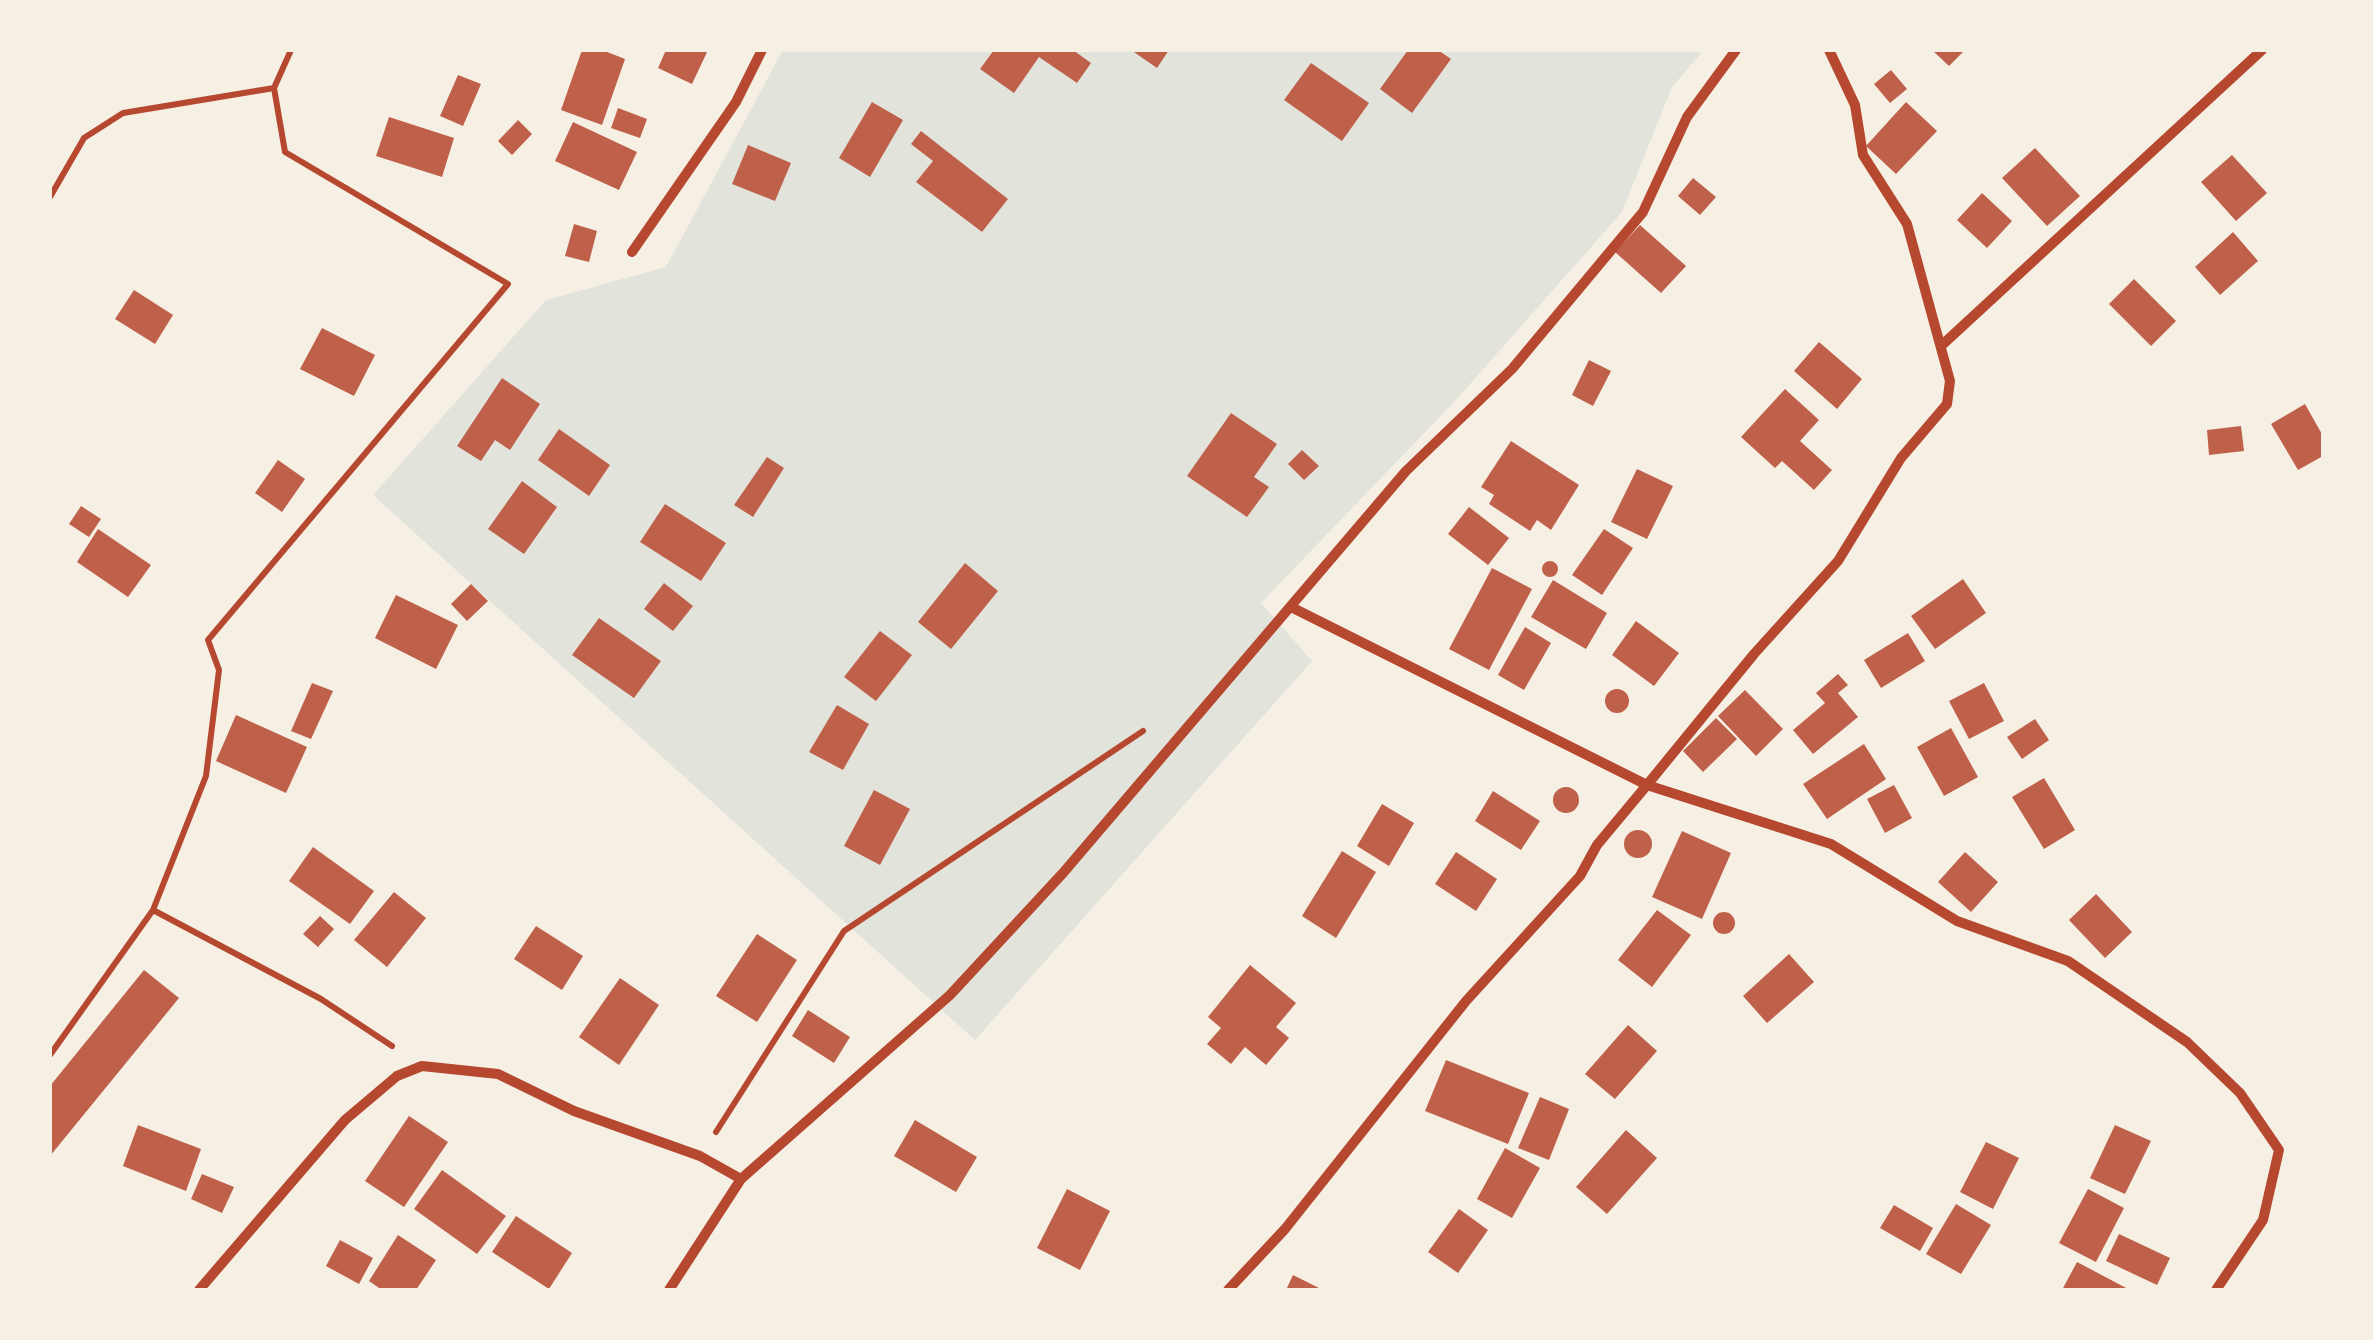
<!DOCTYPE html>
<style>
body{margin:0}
#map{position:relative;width:2373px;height:1340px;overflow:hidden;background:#f6efe4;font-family:"IBM Plex Sans",sans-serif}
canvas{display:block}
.frame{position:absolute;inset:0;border:52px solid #f6efe4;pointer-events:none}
</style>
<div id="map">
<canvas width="2373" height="1340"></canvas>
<div class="frame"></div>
</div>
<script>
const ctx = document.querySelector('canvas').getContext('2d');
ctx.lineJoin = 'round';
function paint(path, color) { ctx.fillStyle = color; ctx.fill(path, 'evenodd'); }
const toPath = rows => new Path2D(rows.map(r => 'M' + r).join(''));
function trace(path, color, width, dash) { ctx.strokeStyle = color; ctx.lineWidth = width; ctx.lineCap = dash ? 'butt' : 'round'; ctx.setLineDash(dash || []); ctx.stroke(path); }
const green = toPath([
 [783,50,1704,50,1672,87,1622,212,1455,401,1261,603,1312,661,975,1040,373,495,546,300,666,267]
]);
const building = toPath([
 [582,50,602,50,625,59,602,125,561,110],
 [666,50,708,50,692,84,658,68],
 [994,50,1073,50,1091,63,1077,83,1039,57,1014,93,980,69],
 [1131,50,1169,50,1157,68],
 [1408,50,1438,50,1451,59,1412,113,1380,89],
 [1932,50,1965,50,1949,66],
 [1311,63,1369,103,1342,141,1284,100],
 [1891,70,1907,89,1890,103,1874,84],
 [458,75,481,84,463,126,440,116],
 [872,102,903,120,870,177,839,158],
 [1906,102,1937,131,1896,174,1866,146],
 [618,108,647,119,640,138,611,128],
 [389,117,454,138,442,177,376,156],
 [518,120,532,134,512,155,498,141],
 [573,122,637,152,619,190,555,161],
 [921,131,1008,199,982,232,916,182,933,161,911,144],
 [748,145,791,163,775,201,732,184],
 [2035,148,2080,196,2047,226,2002,178],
 [2232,155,2267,193,2236,221,2201,182],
 [1693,178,1716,197,1700,215,1678,196],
 [1982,193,2012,221,1987,248,1957,220],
 [574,224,597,231,589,262,565,256],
 [1640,225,1686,266,1661,293,1615,252],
 [2233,232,2258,261,2220,295,2195,267],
 [2134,279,2176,321,2151,346,2109,304],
 [134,290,173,315,155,344,115,319],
 [322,328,375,355,354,396,300,369],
 [1819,342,1862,379,1837,409,1794,371],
 [1589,360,1611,371,1593,406,1572,395],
 [502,378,540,404,510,450,495,440,481,461,457,446],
 [1785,389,1819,420,1800,441,1832,470,1814,490,1782,461,1775,468,1741,437],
 [2305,404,2323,436,2323,456,2298,470,2271,424],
 [1231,413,1277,444,1254,477,1269,487,1247,517,1187,476],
 [2241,426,2244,451,2209,455,2207,430],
 [559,429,610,465,589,496,538,460],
 [1511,441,1579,485,1551,530,1537,520,1530,531,1489,504,1494,495,1481,487],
 [1302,450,1319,466,1304,480,1288,464],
 [767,457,784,468,753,517,734,505],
 [278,460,305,479,282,512,255,493],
 [1637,469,1673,486,1647,539,1611,522],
 [522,481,557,507,524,554,488,529],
 [665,504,726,543,701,581,640,542],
 [81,506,101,519,89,537,69,524],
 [1469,507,1509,538,1488,565,1448,534],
 [98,529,151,565,128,597,77,562],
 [1604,529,1633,548,1602,595,1572,575],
 '1542 569a8 8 0 1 1 16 0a8 8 0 1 1-16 0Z',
 [965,563,998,591,951,649,918,622],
 [1492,568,1532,589,1489,670,1449,649],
 [1963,579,1986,613,1935,649,1911,616],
 [1553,580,1607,613,1586,649,1531,617],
 [664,583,693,606,673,631,644,609],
 [471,584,488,601,467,621,451,604],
 [396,595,458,625,436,669,375,638],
 [599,618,661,661,634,698,572,655],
 [1636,621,1679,653,1654,686,1612,655],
 [1525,627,1551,643,1524,690,1498,675],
 [880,631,912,655,876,701,844,677],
 [1908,633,1925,661,1881,688,1864,660],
 [1838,674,1848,685,1838,693,1858,717,1813,754,1793,730,1825,703,1816,693],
 [312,683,333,691,311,739,291,731],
 [1984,683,2004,721,1969,739,1949,701],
 '1605 701a12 12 0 1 1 24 0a12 12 0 1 1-24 0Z',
 [1745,690,1783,729,1756,756,1718,716],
 [837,705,869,724,843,770,809,752],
 [236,715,307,747,286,793,216,761],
 [1716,718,1737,739,1703,772,1683,751],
 [2035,719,2049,740,2022,759,2007,737],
 [1951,728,1978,777,1944,796,1917,747],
 [1864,744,1886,779,1827,819,1803,784],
 [2044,778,2075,830,2044,849,2012,797],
 [1894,785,1912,818,1885,833,1867,799],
 '1553 800a13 13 0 1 1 26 0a13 13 0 1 1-26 0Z',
 [874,790,910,809,880,865,844,846],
 [1493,791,1540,821,1521,850,1475,821],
 [1382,804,1414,823,1389,866,1357,846],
 '1624 844a14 14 0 1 1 28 0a14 14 0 1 1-28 0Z',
 [1682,831,1731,853,1702,919,1652,897],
 [313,847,374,891,350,924,289,881],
 [1342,851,1376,872,1336,938,1302,916],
 [1456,852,1497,879,1476,911,1435,884],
 [1965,852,1998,882,1971,912,1938,882],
 [394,892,426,918,387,967,354,940],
 [2096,894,2132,932,2105,958,2069,920],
 [1657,910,1691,935,1652,987,1618,960],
 '1713 923a11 11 0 1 1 22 0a11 11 0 1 1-22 0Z',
 [320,916,334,929,318,947,303,934],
 [536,926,583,956,562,990,514,959],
 [757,934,797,960,757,1022,716,996],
 [1789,954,1814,982,1767,1023,1743,996],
 [1250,965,1296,1003,1276,1027,1289,1038,1266,1065,1245,1047,1231,1064,1207,1044,1221,1028,1208,1017],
 [144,970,179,998,50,1156,50,1086],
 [620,978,659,1005,619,1065,579,1037],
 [808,1010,850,1037,834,1063,792,1036],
 [1628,1025,1657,1051,1615,1099,1585,1074],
 [1446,1060,1529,1093,1508,1144,1425,1111],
 [1540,1097,1569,1109,1549,1160,1518,1148],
 [409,1116,448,1142,404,1207,365,1181],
 [915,1120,977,1157,956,1192,894,1156],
 [138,1125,201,1149,186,1191,123,1166],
 [2115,1125,2151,1141,2125,1194,2090,1178],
 [1626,1130,1657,1158,1607,1214,1576,1187],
 [1986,1142,2019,1158,1993,1209,1960,1192],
 [1505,1148,1540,1168,1512,1218,1477,1199],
 [442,1170,506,1216,477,1254,414,1209],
 [202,1174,234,1187,222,1213,191,1199],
 [1067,1189,1110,1211,1080,1270,1037,1248],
 [2088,1189,2124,1208,2096,1262,2059,1243],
 [1956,1204,1991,1225,1961,1274,1926,1254],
 [1894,1205,1933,1228,1920,1251,1880,1228],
 [1459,1209,1488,1230,1458,1273,1428,1252],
 [516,1216,572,1253,549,1289,492,1252],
 [2119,1234,2170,1258,2157,1285,2106,1261],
 [398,1235,436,1260,416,1290,382,1290,369,1281],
 [340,1240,373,1258,359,1284,326,1266],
 [2077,1262,2130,1290,2062,1290],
 [1293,1275,1323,1290,1286,1290]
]);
const path = toPath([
 [50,197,84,138,123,113,274,88],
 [153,910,206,776,219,670,208,640,508,284,285,152,274,88,291,50],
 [50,1055,153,910,321,999,392,1046],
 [716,1132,844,931,1143,731]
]);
const minor = toPath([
 [632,252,736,102,762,50],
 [1941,346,2262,50],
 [1291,607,1647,785,1754,654,1838,561,1901,458,1947,404,1950,381,1907,224,1863,155,1855,105,1829,50],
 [199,1290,345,1120,397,1076,422,1066,498,1074,574,1111,700,1156,741,1179],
 [669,1290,741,1179,950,995,1063,873,1406,471,1512,369,1643,212,1687,117,1736,50],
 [1228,1290,1285,1229,1466,1001,1580,876,1597,845,1647,785,1831,844,1957,921,2068,961,2187,1042,2240,1093,2279,1150,2263,1220,2216,1290]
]);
paint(green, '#e2e4dc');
paint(building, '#bf614a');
trace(path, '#b5482f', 6);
trace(minor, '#b5482f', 10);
</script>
